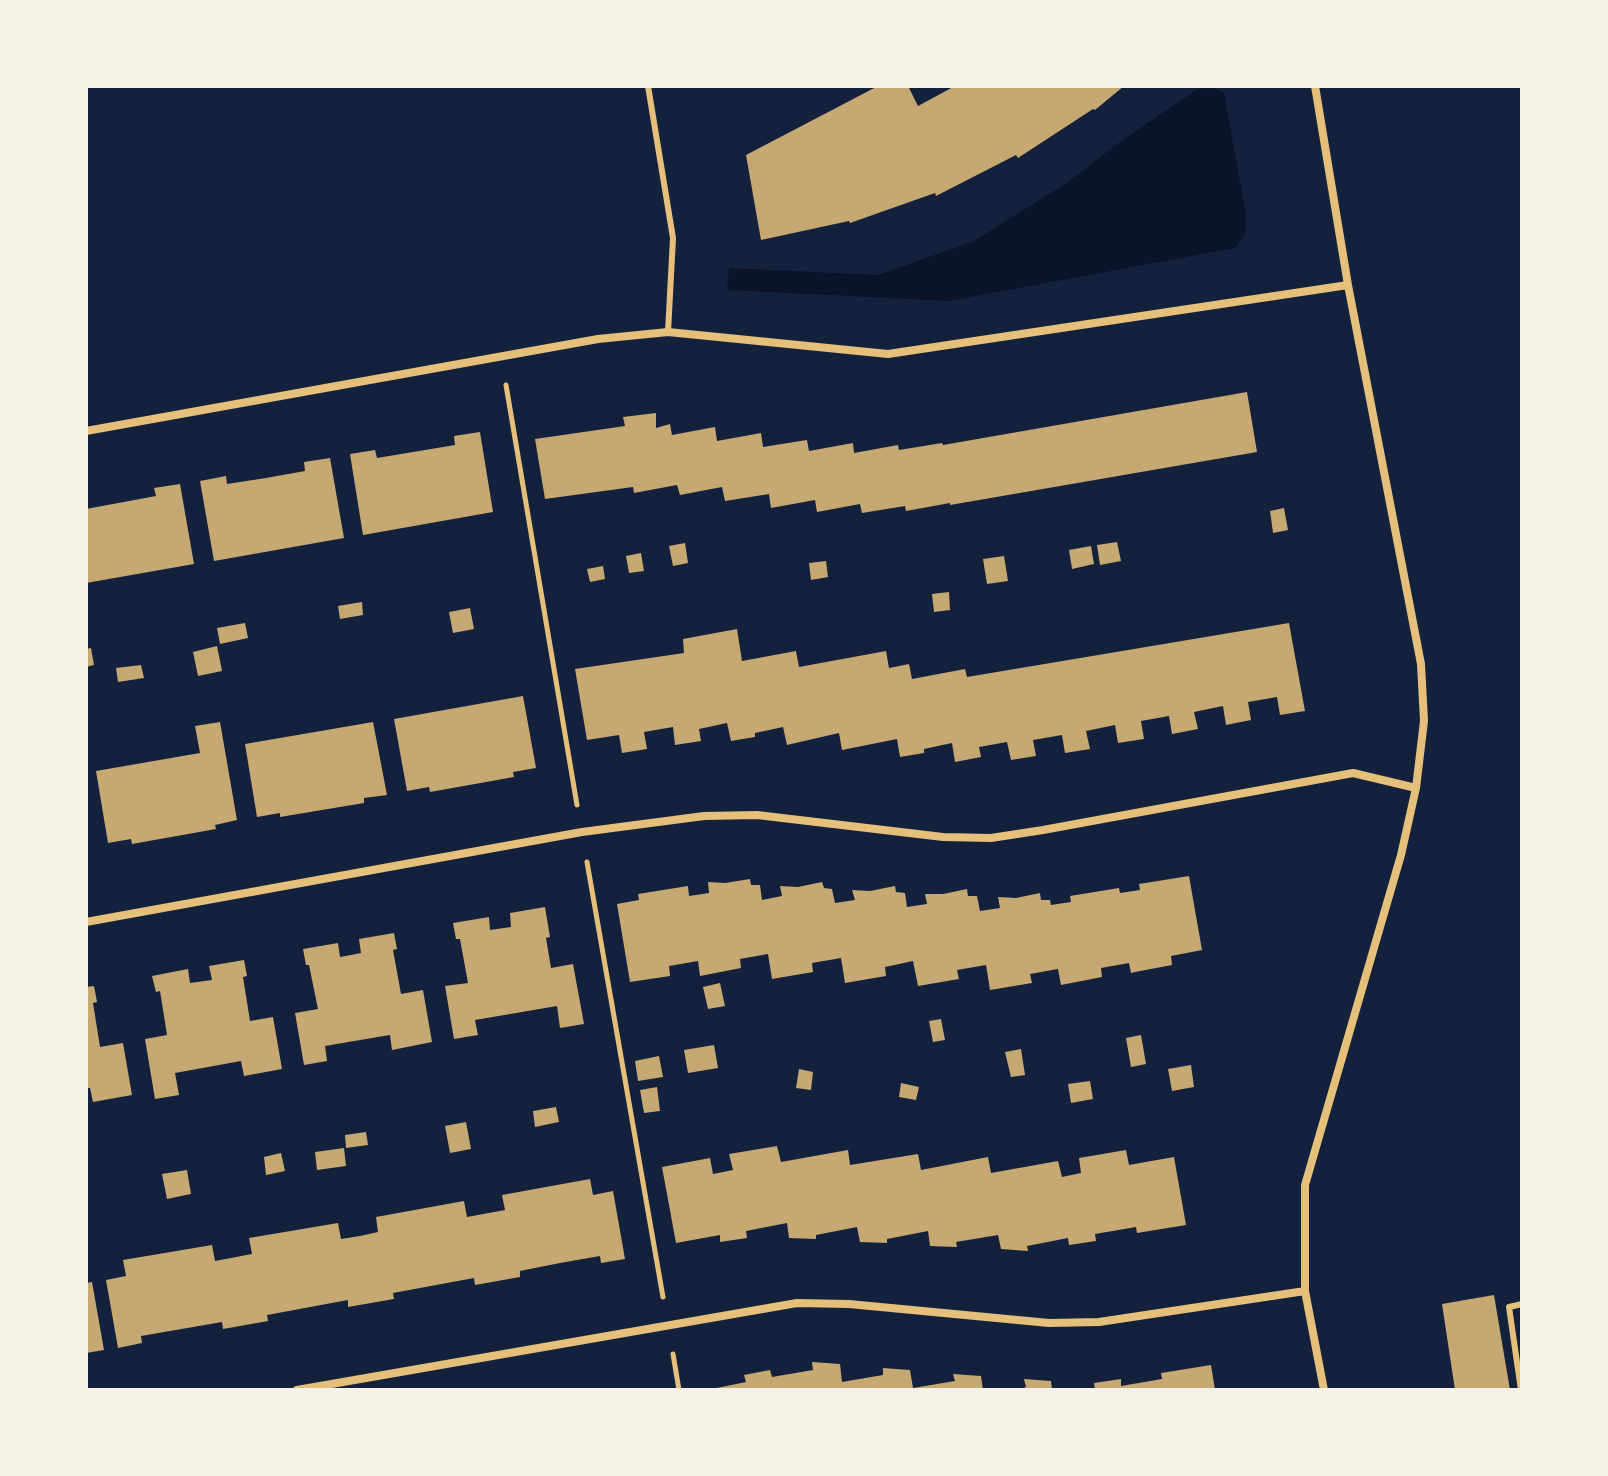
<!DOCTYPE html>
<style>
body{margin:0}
#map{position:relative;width:1608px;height:1476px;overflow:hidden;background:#14213d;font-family:Overpass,sans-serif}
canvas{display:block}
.frame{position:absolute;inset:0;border:88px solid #f6f1e7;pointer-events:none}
</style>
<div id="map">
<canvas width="1608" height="1476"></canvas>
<div class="frame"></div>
</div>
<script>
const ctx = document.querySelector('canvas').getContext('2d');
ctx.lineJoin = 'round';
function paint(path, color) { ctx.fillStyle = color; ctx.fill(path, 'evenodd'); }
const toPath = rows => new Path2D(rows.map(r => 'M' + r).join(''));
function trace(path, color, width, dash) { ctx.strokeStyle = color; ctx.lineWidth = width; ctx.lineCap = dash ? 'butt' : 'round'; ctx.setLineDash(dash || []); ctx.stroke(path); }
const water = toPath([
 [1212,87,1224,93,1246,215,1245,234,1235,248,949,301,727,290,729,268,878,275,974,241,1065,184,1124,139,1198,89]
]);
const building = toPath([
 [878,86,908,86,918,106,955,86,1124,86,1095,110,1093,109,1018,158,1016,155,936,196,935,193,850,223,849,221,761,240,746,155],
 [1247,392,1257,452,950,505,950,503,906,511,905,506,862,513,860,504,817,512,815,500,771,508,769,494,725,501,722,487,680,495,677,485,634,493,633,487,545,499,535,439,625,426,623,417,656,413,656,428,670,424,672,435,715,427,717,441,761,433,763,447,807,440,809,451,853,443,854,453,898,445,899,450,942,443,943,445],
 [480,432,493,512,363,535,350,454,375,450,377,458,455,445,454,436],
 [330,458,344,538,214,561,200,481,226,476,227,484,266,478,305,471,304,462],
 [180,484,194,564,86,583,86,509,156,496,154,488],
 [1284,508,1288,530,1273,533,1270,511],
 [1117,542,1121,561,1100,565,1097,545],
 [685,543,688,563,673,566,669,546],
 [1091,546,1094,564,1072,569,1069,550],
 [641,553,644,571,629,573,626,556],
 [1004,556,1008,581,987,584,983,559],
 [826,561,828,577,811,580,809,563],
 [603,566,605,579,590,582,587,569],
 [949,592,950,610,934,612,932,594],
 [362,602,363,615,340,619,338,606],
 [470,608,474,629,453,633,449,612],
 [245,623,248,638,220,644,217,628],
 [1289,623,1305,711,1280,715,1277,697,1248,702,1251,720,1226,725,1223,706,1194,712,1198,729,1172,734,1169,716,1141,721,1144,739,1118,743,1115,725,1086,731,1090,749,1065,753,1062,735,1033,740,1036,756,1011,760,1007,742,979,747,981,757,955,762,952,743,924,749,924,753,900,757,897,739,842,750,839,733,787,745,783,727,755,733,755,737,731,741,727,723,699,729,701,741,675,745,673,727,644,732,647,749,622,753,619,735,587,740,575,669,684,653,683,639,737,629,742,661,796,651,799,667,886,651,889,668,909,664,912,679,965,669,967,677],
 [217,646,222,671,198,676,193,652],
 [91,648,94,665,86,667,86,649],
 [141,665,144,678,118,682,116,668],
 [523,696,536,768,513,772,514,777,430,792,429,787,407,791,394,719],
 [220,722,237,820,215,825,216,829,132,844,131,839,108,843,96,771,200,753,195,726],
 [373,722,387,795,364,798,364,803,280,817,280,813,257,817,245,744],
 [1189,876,1202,950,1171,956,1172,965,1135,972,1131,973,1129,963,1101,968,1102,977,1061,985,1058,969,1030,974,1032,983,990,990,986,965,957,970,959,979,918,986,913,961,885,967,886,976,845,983,841,958,812,963,813,972,772,979,768,954,740,959,741,968,700,976,698,961,669,966,670,976,630,982,617,904,639,900,638,894,688,886,689,896,709,893,708,882,725,883,750,879,751,885,760,885,762,900,782,896,780,886,798,887,822,882,824,888,832,889,835,903,855,900,852,890,870,891,895,886,896,892,905,893,907,907,927,904,925,894,943,894,967,889,968,896,977,896,980,911,1000,908,998,897,1016,898,1040,893,1041,900,1050,900,1051,905,1071,902,1070,896,1119,888,1120,893,1140,890,1139,884],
 [545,907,550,937,546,938,551,968,573,964,584,1024,560,1028,557,1006,475,1020,478,1035,454,1039,445,986,468,983,460,939,456,939,453,923,489,917,490,930,511,927,510,913],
 [394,933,397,949,393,950,401,994,423,990,432,1042,392,1050,390,1035,366,1039,325,1046,327,1061,304,1065,295,1013,318,1009,309,965,306,965,303,949,338,943,340,957,351,955,361,953,359,939],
 [244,960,247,976,243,977,250,1021,273,1017,282,1069,244,1076,241,1061,175,1073,179,1095,155,1099,145,1039,167,1035,160,991,156,992,152,976,188,969,190,983,212,980,209,966],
 [720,983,725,1006,708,1009,703,987],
 [94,986,97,1002,93,1003,100,1047,123,1043,132,1095,93,1102,90,1088,86,1088,86,987],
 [941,1019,945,1040,933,1042,929,1021],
 [1141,1035,1146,1064,1131,1067,1126,1038],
 [714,1045,718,1068,688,1073,684,1050],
 [1021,1049,1025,1075,1011,1077,1005,1052],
 [659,1056,663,1077,638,1081,635,1061],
 [1191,1065,1194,1087,1172,1091,1168,1069],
 [799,1069,813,1072,811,1090,796,1088],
 [1090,1081,1093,1099,1071,1103,1068,1084],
 [901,1083,919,1087,916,1100,899,1097],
 [657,1087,660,1111,644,1113,640,1090],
 [556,1107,559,1122,535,1127,533,1111],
 [466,1122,471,1149,450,1153,445,1126],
 [366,1132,368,1145,346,1148,345,1135],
 [777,1146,781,1162,848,1150,850,1165,918,1154,921,1170,988,1157,991,1173,1058,1161,1062,1177,1081,1173,1079,1158,1126,1150,1129,1165,1174,1157,1186,1225,1137,1233,1136,1227,1095,1234,1096,1241,1069,1245,1068,1238,1027,1246,1028,1251,1001,1249,998,1235,956,1242,957,1247,930,1246,928,1231,887,1239,887,1243,860,1242,857,1227,816,1235,816,1239,789,1238,787,1223,746,1231,747,1238,720,1242,720,1235,676,1243,662,1167,710,1158,713,1174,733,1170,729,1154],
 [344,1148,346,1166,317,1170,315,1152],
 [281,1153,285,1171,266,1175,264,1157],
 [187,1170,191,1194,167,1199,162,1174],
 [590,1179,593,1195,613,1191,625,1259,601,1263,600,1256,560,1263,520,1271,520,1277,475,1285,474,1278,393,1293,394,1299,348,1307,348,1300,267,1315,268,1321,223,1329,222,1322,141,1336,142,1343,118,1348,106,1280,126,1276,123,1260,212,1245,215,1261,252,1254,249,1238,338,1223,341,1239,360,1236,378,1232,376,1217,464,1201,467,1217,505,1210,502,1195],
 [92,1282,104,1350,86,1353,86,1283],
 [1494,1295,1510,1390,1455,1390,1442,1304],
 [812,1362,840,1364,842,1382,883,1375,883,1368,910,1370,913,1388,955,1381,953,1374,981,1376,983,1390,707,1390,746,1382,744,1375,770,1370,772,1377,813,1370],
 [1211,1365,1215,1390,1095,1390,1094,1383,1121,1379,1121,1386,1162,1379,1161,1373],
 [1024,1379,1051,1381,1052,1390,1018,1390,1026,1387]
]);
const path = toPath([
 [506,385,577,805],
 [587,862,663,1297],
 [673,1354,679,1390]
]);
const service = toPath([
 [648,86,673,238,668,332],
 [1521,1390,1509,1307,1522,1304]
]);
const minor = toPath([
 [1315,86,1348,285,1421,664,1424,721,1416,788,1401,855,1305,1185,1305,1291,1324,1390],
 [86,431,598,339,668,332,888,354,1348,285],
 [86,922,582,832,704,816,757,815,943,837,991,838,1043,830,1353,773,1416,788],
 [297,1390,797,1303,849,1304,1049,1323,1099,1322,1305,1291]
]);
paint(water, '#0b132b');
paint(building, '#c6a872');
trace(path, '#e5c07b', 5);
trace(service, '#e5c07b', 6);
trace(minor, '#e5c07b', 8);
</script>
